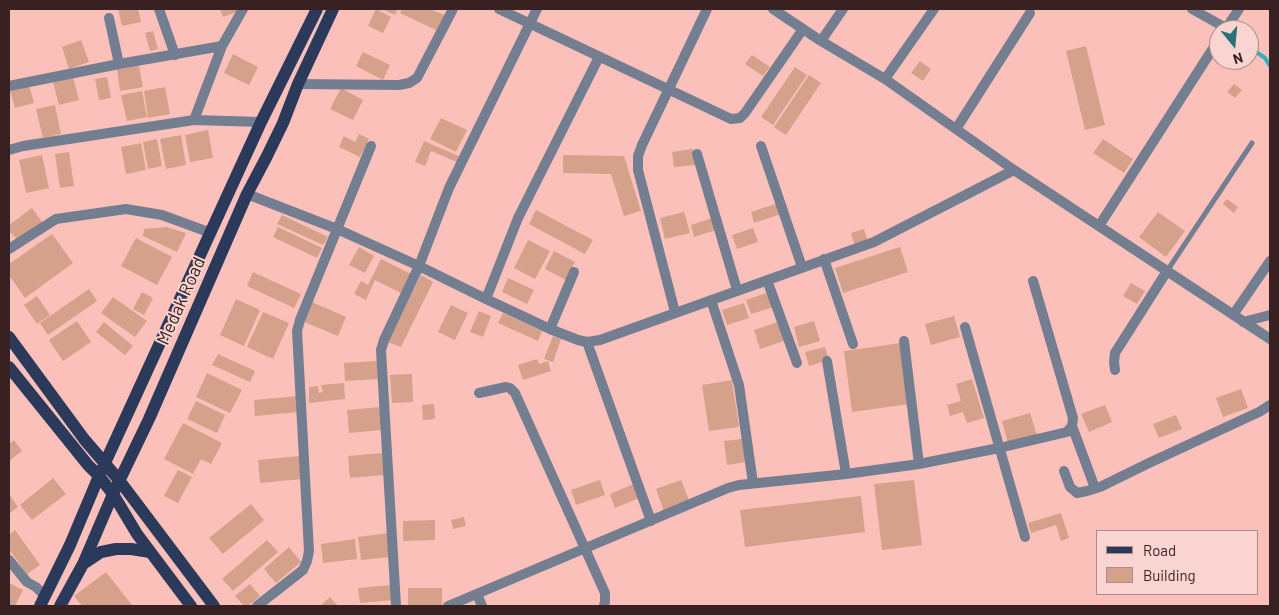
<!DOCTYPE html>
<style>
body{margin:0}
#map{position:relative;width:1279px;height:615px;overflow:hidden;background:#fcc0bb;font-family:Barlow,sans-serif}
canvas{display:block}
.frame{position:absolute;inset:0;border:10px solid #382120;pointer-events:none}
.legend{position:absolute;left:1096px;top:530px;width:162px;height:65px;box-sizing:border-box;background:#f9d4d1;border:1px solid #ac8c8a;margin:0;padding:6px 9px;list-style:none;font-size:15px;color:#382120}
.legend li{display:flex;align-items:center;gap:10px;height:25px}
.legend b{width:25px;border:1px solid #ac8c8a}
.north{position:absolute;left:1209px;top:20px;width:50px;height:50px;box-sizing:border-box;background:#f9d4d1;border:1px solid #ac8c8a;border-radius:50%;rotate:163deg;font-size:14px;font-weight:700;line-height:20px;text-align:center;color:#382120}
.north::after{content:'';display:block;margin:auto;width:18px;height:22px;background:#277178;clip-path:polygon(50% 0,100% 100%,50% 72%,0 100%)}
</style>
<div id="map">
<canvas width="1279" height="615"></canvas>
<div class="frame"></div>
<ul class="legend">
<li><b style="height:6px;background:#2b3a5a"></b>Road</li>
<li><b style="height:14px;background:#d5a18a"></b>Building</li>
</ul>
<div class="north">N</div>
</div>
<script>
const ctx = document.querySelector('canvas').getContext('2d');
ctx.lineJoin = 'round';
const toPath = rows => new Path2D(rows.map(r => 'M' + r).join(''));
function trace(path, color, width, dash) { ctx.strokeStyle = color; ctx.lineWidth = width; ctx.lineCap = dash ? 'butt' : 'round'; ctx.setLineDash(dash || []); ctx.stroke(path); }
function paint(path, color) { ctx.fillStyle = color; ctx.fill(path, 'evenodd'); }
function write(font, color, halo, rows, align = 'center') {
  ctx.font = font + ' Barlow,sans-serif'; ctx.lineWidth = 4; ctx.setLineDash([]); ctx.textBaseline = 'middle'; ctx.strokeStyle = halo; ctx.fillStyle = color; for (const [text, x, y, turn = 0] of rows) {
    ctx.save(); ctx.translate(x, y); ctx.rotate((+turn || 0) * Math.PI / 180); ctx.textAlign = isNaN(turn) ? turn : align; if (halo) ctx.strokeText(text, 0, 0); ctx.fillText(text, 0, 0); ctx.restore();
  }
}
const stream = toPath([
 [1249,47,1265,58,1270,66]
]);
const building = toPath([
 [118,9,138,9,141,22,122,26],
 [220,9,236,9,237,12,223,17],
 [376,9,391,17,383,33,368,26],
 [381,9,398,9,395,15],
 [402,9,430,9,447,16,440,32,400,13],
 [153,31,158,49,150,51,145,33],
 [81,40,89,62,69,69,62,47],
 [1086,46,1105,125,1085,130,1066,51],
 [363,52,390,65,383,80,356,66],
 [233,54,258,67,249,85,224,73],
 [752,55,770,67,763,76,745,64],
 [920,61,931,69,923,81,911,73],
 [139,66,143,87,120,91,117,69],
 [795,67,807,75,773,125,761,117],
 [809,75,821,83,786,135,774,127],
 [73,77,79,100,59,105,53,82],
 [107,77,111,98,99,100,95,79],
 [29,84,34,103,15,108,10,90],
 [1234,84,1242,90,1235,98,1227,92],
 [165,87,170,114,148,118,144,91],
 [341,88,363,100,353,120,330,109],
 [142,91,147,117,127,121,121,95],
 [55,105,61,134,43,138,36,109],
 [441,118,467,130,456,152,430,139],
 [208,130,213,158,190,162,185,135],
 [359,134,369,139,360,157,339,147,344,136,355,142],
 [181,135,186,165,166,169,160,139],
 [157,139,162,166,148,169,143,142],
 [1103,139,1133,159,1124,173,1093,153],
 [424,141,461,157,459,163,431,151,425,166,415,162],
 [141,143,146,170,126,174,121,147],
 [693,149,695,165,674,167,672,152],
 [69,152,74,186,60,188,55,154],
 [42,155,49,188,26,193,19,160],
 [563,155,624,156,641,211,624,216,611,174,563,173],
 [1227,199,1238,207,1234,213,1223,204],
 [778,203,781,214,754,223,751,212],
 [32,208,43,223,17,239,9,231,9,225],
 [536,210,593,240,585,254,529,224],
 [684,212,690,233,665,239,660,218],
 [1158,212,1185,231,1166,257,1139,237],
 [282,215,328,237,323,245,277,224],
 [715,217,719,229,694,237,691,225],
 [166,227,186,233,177,252,143,236,144,229],
 [278,227,322,248,317,258,273,237],
 [753,228,758,242,737,249,732,235],
 [864,229,868,243,855,246,851,233],
 [52,234,73,263,25,298,9,275,9,264],
 [136,238,172,257,157,285,121,266],
 [528,240,550,251,535,279,514,268],
 [359,247,374,256,365,273,349,265],
 [900,247,908,272,843,293,835,268],
 [554,251,575,262,566,280,545,269],
 [381,259,411,274,401,293,375,280,366,300,354,294,361,281,368,285],
 [253,272,301,294,294,308,247,286],
 [421,275,433,282,401,347,388,342],
 [508,278,534,290,527,304,502,292],
 [1131,283,1145,291,1137,304,1123,296],
 [89,289,97,301,48,335,40,323],
 [142,292,153,298,144,315,133,309],
 [769,292,774,307,751,314,746,300],
 [37,296,50,315,37,324,24,305],
 [113,297,147,321,135,337,101,313],
 [236,299,260,310,244,346,220,335],
 [312,302,346,317,338,336,304,322],
 [744,303,749,318,727,325,722,310],
 [451,305,468,313,455,340,438,332],
 [479,311,491,316,483,337,470,332],
 [263,312,289,323,273,359,247,347],
 [503,313,542,331,538,341,498,323],
 [954,316,960,337,931,345,925,324],
 [77,321,91,342,63,361,49,340],
 [814,321,820,341,799,347,794,327],
 [104,322,133,346,125,355,96,332],
 [778,322,784,341,760,349,754,330],
 [553,336,561,339,553,362,544,359],
 [901,343,909,404,852,412,844,351],
 [825,347,829,360,809,366,805,352],
 [218,354,255,371,250,382,212,365],
 [537,359,539,364,548,361,551,371,523,380,518,365],
 [377,361,378,379,345,381,344,363],
 [207,373,242,390,230,413,196,397],
 [412,374,413,402,392,403,390,375],
 [972,379,984,418,967,423,963,412,950,416,947,405,961,401,956,384],
 [732,380,739,427,709,431,702,385],
 [344,383,345,399,309,403,309,387,318,386,319,393,323,392,321,385],
 [1241,389,1248,408,1223,417,1216,398],
 [298,396,300,412,255,416,254,400],
 [196,401,225,415,217,433,187,419],
 [434,404,435,419,423,420,422,405],
 [1105,405,1112,422,1089,432,1081,414],
 [381,407,382,430,349,433,347,410],
 [1030,413,1037,435,1008,444,1002,421],
 [1176,415,1182,429,1159,438,1153,424],
 [183,423,222,443,211,464,201,459,193,474,164,459],
 [742,439,746,462,727,465,724,441],
 [14,440,22,451,9,461,9,444],
 [383,453,385,475,350,478,348,456],
 [300,456,302,479,260,483,258,460],
 [178,470,192,477,178,503,164,496],
 [53,478,66,494,32,520,20,505],
 [600,480,605,495,576,505,571,490],
 [681,480,690,503,664,512,656,489],
 [914,480,922,545,882,550,874,484],
 [636,483,642,497,615,508,610,494],
 [9,494,18,507,9,514],
 [861,496,865,532,745,547,740,510],
 [251,504,264,520,223,554,209,538],
 [1061,513,1069,538,1061,541,1056,525,1031,533,1028,523],
 [464,517,466,526,453,529,451,520],
 [435,520,435,540,403,541,403,521],
 [15,530,40,565,27,574,9,549,9,535],
 [389,533,391,557,361,560,358,537],
 [355,539,357,559,323,563,321,544],
 [267,540,278,552,233,591,222,579],
 [289,547,301,562,276,583,264,569],
 [106,572,132,605,130,606,82,606,74,596],
 [9,583,23,590,15,606,9,606],
 [250,584,260,596,248,606,244,606,235,596],
 [392,585,394,600,360,603,358,588],
 [408,588,442,588,442,606,408,606],
 [330,597,338,606,324,606,322,604]
]);
const lane = toPath([
 [1167,271,1252,143]
]);
const street = toPath([
 [159,9,175,55],
 [499,9,731,119,740,118,745,113,803,29],
 [773,9,821,41,885,79,1014,170,1270,339],
 [1192,9,1226,28],
 [109,18,119,64],
 [1225,30,1239,9],
 [821,41,843,9],
 [885,79,934,9],
 [298,84,399,85,409,83,417,78,453,9],
 [9,86,119,64,222,46],
 [194,120,222,46,243,9],
 [956,129,1030,13],
 [761,146,802,267],
 [9,150,23,146,194,120,261,122],
 [697,154,737,290],
 [247,194,337,229,419,266,486,299,550,329,578,340,587,342,600,340,874,242,1014,170],
 [1099,226,1219,39],
 [9,249,56,219,126,209,162,215,211,233],
 [824,259,853,344],
 [767,280,797,363],
 [486,299,518,218,599,57],
 [711,300,739,385,753,483],
 [675,312,638,170,638,156,642,145,707,9],
 [1233,315,1270,261],
 [1243,322,1270,315],
 [965,327,1025,537],
 [550,329,574,272],
 [904,341,919,464],
 [587,342,651,521],
 [827,361,846,474],
 [1115,370,1114,362,1115,353,1167,271],
 [479,393,506,387,510,388,515,393,605,593,605,601,604,606],
 [1072,426,1095,488],
 [1064,471,1070,487,1077,493,1087,491,1100,487,1149,463,1259,412,1270,405],
 [9,560,27,582,36,587,45,596],
 [477,594,482,606],
 [257,606,303,570,307,561,309,551,297,331,300,320,371,146],
 [396,606,381,350,384,340,419,266,449,188,537,9],
 [448,606,728,488,739,485,846,474,919,464,999,448,1067,432,1072,426,1073,418,1033,281]
]);
const primary = toPath([
 [9,337,84,439,119,480,214,606],
 [9,367,88,465,99,476,113,494,137,534,191,606],
 [83,564,101,552,116,549,131,549,150,552],
 [40,606,70,545,99,476,261,122,317,9],
 [60,606,83,564,113,494,149,419,247,194,267,156,283,123,298,84,333,9]
]);
const streetNames = [
 ["Medak Road",181,301,-66]
];
trace(stream, '#34afba', 4);
paint(building, '#d5a18a');
trace(lane, '#747e91', 5);
trace(street, '#747e91', 10);
trace(primary, '#2b3a5a', 12);
write('18px', '#382120', '#f9d4d1', streetNames);
</script>
